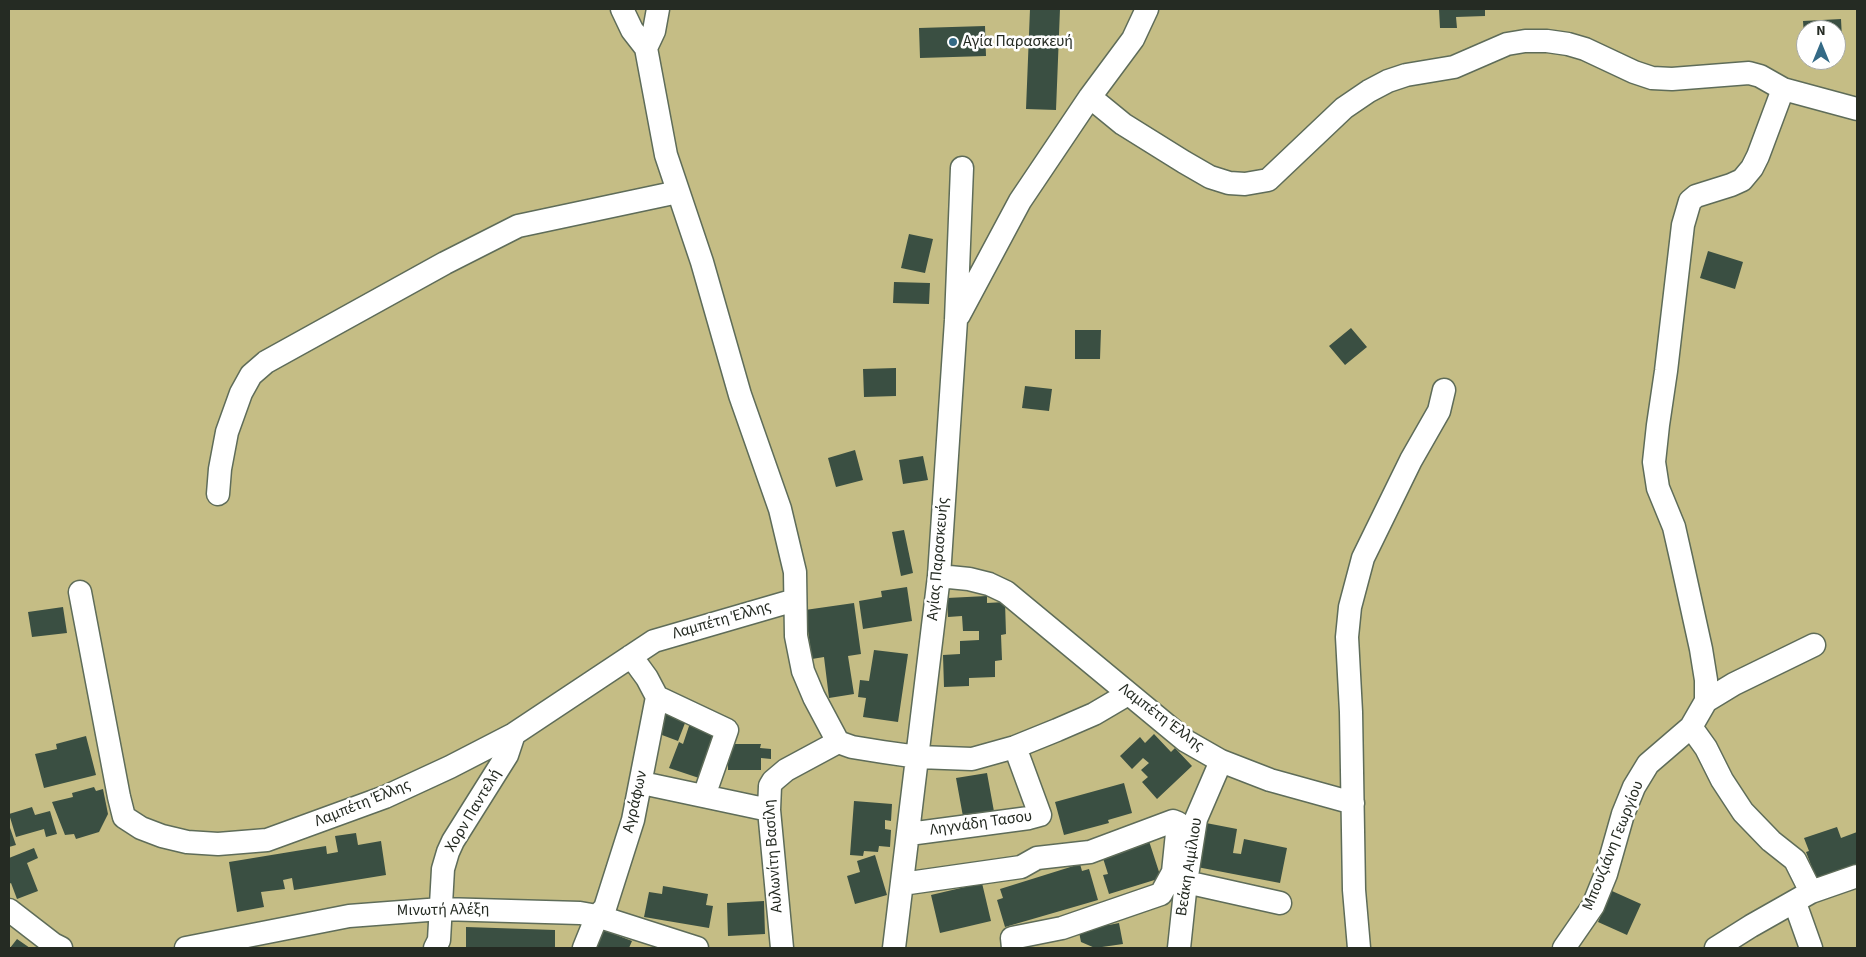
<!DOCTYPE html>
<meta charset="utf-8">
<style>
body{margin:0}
#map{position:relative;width:1866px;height:957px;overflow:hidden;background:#d7e8d3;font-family:"Source Sans 3",sans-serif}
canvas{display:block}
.frame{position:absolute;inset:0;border:10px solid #252b23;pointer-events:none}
.north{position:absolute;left:1796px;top:20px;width:50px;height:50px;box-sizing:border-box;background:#fff;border:1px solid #a8aaa7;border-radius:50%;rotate:0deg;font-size:14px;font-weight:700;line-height:20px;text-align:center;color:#252b23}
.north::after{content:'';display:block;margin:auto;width:18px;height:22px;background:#346a86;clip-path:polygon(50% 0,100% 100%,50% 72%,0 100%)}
</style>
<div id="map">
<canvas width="1866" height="957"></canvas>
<div class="frame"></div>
<div class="north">N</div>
</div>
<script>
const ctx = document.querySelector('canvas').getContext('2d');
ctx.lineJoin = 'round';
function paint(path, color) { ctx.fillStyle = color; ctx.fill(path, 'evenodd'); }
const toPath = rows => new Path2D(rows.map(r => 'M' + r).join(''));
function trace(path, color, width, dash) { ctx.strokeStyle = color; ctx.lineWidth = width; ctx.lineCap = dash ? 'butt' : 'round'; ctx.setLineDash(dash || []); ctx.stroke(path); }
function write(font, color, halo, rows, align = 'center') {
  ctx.font = font + ' "Source Sans 3",sans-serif'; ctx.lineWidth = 5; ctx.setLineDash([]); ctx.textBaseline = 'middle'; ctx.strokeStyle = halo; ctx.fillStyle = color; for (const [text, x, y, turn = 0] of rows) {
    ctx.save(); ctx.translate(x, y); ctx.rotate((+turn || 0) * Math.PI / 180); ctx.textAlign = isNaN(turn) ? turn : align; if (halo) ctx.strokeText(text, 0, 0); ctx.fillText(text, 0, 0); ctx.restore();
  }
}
const green = toPath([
 [9,9,1857,9,1857,948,9,948],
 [1806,30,1836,30,1836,60,1806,60]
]);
const building = toPath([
 [1030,9,1060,9,1056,110,1026,109],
 [1439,9,1485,9,1485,16,1456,17,1457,28,1440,28],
 [1841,19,1842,39,1836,39,1836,30,1806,30,1806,50,1805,50,1803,21],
 [985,26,986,56,920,58,919,28],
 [909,234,933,239,925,273,901,268],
 [1708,251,1743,262,1735,289,1700,278],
 [894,282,930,283,929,304,893,303],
 [1351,328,1367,347,1345,365,1329,346],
 [1075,330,1101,330,1100,359,1075,359],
 [896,368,896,396,864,397,863,369],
 [1025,386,1052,389,1049,411,1022,408],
 [855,450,863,480,836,487,828,458],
 [923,456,928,480,903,484,899,460],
 [904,530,913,573,901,576,892,532],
 [907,587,912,621,863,629,859,601,882,597,881,591],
 [987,596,987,603,1005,602,1006,634,1001,635,1002,660,995,661,995,677,969,678,969,686,944,687,943,655,960,654,960,641,979,640,979,631,963,631,962,616,948,617,947,598],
 [854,603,861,654,848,656,854,694,829,698,824,657,812,659,805,610],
 [63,607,67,633,32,637,28,612],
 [874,650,908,654,898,722,863,717,866,698,858,697,860,680,869,681],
 [664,708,687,718,678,741,654,732],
 [690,723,721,734,705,780,669,768,679,742,683,744],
 [1154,734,1171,752,1175,748,1192,766,1157,799,1142,782,1148,777,1141,770,1149,763,1143,758,1132,769,1120,756,1140,737,1145,743],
 [86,736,96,775,44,788,35,754,57,749,56,744],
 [728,744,761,744,760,748,771,749,771,759,761,758,761,770,728,770],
 [987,773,995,817,964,822,956,778],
 [1124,783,1132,813,1108,820,1109,823,1064,835,1055,802],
 [94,787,96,791,103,789,108,814,99,832,76,839,74,834,65,835,52,802,73,797,72,793],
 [854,801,892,804,891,821,885,820,885,829,891,830,890,847,879,846,878,852,864,851,863,856,850,855],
 [32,807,35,815,50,811,57,834,46,837,44,829,16,837,9,814],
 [1206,823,1237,829,1233,853,1241,854,1244,839,1287,848,1280,883,1197,867],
 [9,825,16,845,9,847],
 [1837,827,1841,838,1857,832,1857,864,1816,878,1806,852,1809,851,1804,838],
 [356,833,358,845,381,841,386,875,294,890,292,878,283,880,285,889,261,892,264,907,237,912,229,862,326,846,327,854,338,852,335,836],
 [1149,841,1161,878,1109,894,1103,875,1108,874,1102,855],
 [34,848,38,858,27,863,38,891,17,899,11,883,9,884,9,858],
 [875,855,887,895,855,904,847,876,860,872,857,861],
 [1080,864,1082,871,1089,869,1098,900,1005,927,997,900,1003,898,1000,889],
 [982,883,991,921,940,933,931,895],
 [663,886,708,894,706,905,713,906,709,928,644,917,649,892,662,894],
 [1612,891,1641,904,1627,935,1598,922],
 [764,901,765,934,728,936,727,903],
 [1107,919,1109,925,1119,923,1123,944,1095,948,1081,942,1078,927],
 [466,927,555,930,555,948,466,948],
 [596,927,632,941,629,948,588,948],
 [17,939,30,948,10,948]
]);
const minor = toPath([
 [622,9,632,30,646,48,666,155,702,262,740,395,780,509,795,572,796,636,803,671,814,697,838,742,852,747,883,752,918,757,972,759,1015,747,1057,730,1094,714,1128,694],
 [646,48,654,31,658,9],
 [1090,97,1123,124,1184,162,1210,177,1229,183,1245,184,1268,180,1344,108,1369,91,1388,81,1406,75,1454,67,1507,44,1525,41,1547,41,1568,44,1585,49,1634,72,1652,78,1672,79,1749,73,1760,76,1783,89,1857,109],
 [959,315,1020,201,1090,97,1133,39,1147,9],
 [218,494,220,469,227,432,241,393,251,375,266,362,445,263,518,226,678,192],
 [939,576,969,579,989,584,1006,592,1186,741,1221,761,1270,780,1353,803],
 [80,592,119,797,124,817,141,828,162,836,187,842,218,844,267,840,385,797,450,767,514,734,654,641,795,600],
 [657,697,727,730,704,796],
 [1706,701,1706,680,1701,649,1681,558,1674,527,1658,488,1654,462,1658,425,1666,371,1683,225,1690,201,1696,196,1731,185,1742,180,1752,168,1758,156,1783,89],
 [1691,727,1706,748,1722,780,1743,812,1771,841,1795,860,1811,892],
 [642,783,769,810],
 [909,834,1029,818,1040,815,1015,747],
 [1186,882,1280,903],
 [902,884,1021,867,1037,858,1090,852,1173,821,1178,823,1173,872,1161,894,1062,928,1012,938,1013,948],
 [1795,903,1811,948],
 [9,910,53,944,61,948],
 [186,948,349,916,441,909,580,913,597,916,697,948],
 [435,948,439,940,443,869,448,852,453,841,507,755,514,734],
 [584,948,597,916,605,908,633,820,657,697,647,678,631,656],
 [782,948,769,810,770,786,773,781,786,770,838,742],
 [894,948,939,576,956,320,962,168],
 [1179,948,1186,882,1196,819,1221,761],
 [1359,948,1354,890,1351,712,1347,637,1350,607,1363,558,1411,460,1439,411,1444,390],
 [1564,948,1593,906,1606,874,1623,814,1634,787,1648,764,1691,727,1706,701,1734,684,1814,645],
 [1716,948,1751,926,1811,892,1857,876]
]);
const markers = [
 [953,42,5,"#346a86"]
];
const poiNames = [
 ["Αγία Παρασκευή",963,42]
];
const streetNames = [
 ["Αγίας Παρασκευής",939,559,-85],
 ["Λαμπέτη Έλλης",722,621,-16],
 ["Λαμπέτη Έλλης",1161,718,37],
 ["Αγράφων",636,802,-77],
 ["Λαμπέτη Έλλης",363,804,-22],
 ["Χορν Παντελή",474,811,-59],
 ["Ληγνάδη Τασου",981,824,-8],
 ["Μπουζιάνη Γεωργίου",1614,846,-68],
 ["Αυλωνίτη Βασίλη",774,856,-94],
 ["Βεάκη Αιμίλιου",1190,867,-81],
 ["Μινωτή Αλέξη",443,911,-1]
];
paint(green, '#c5bd85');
paint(building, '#3a4f42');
trace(minor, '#5e6c59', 25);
trace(minor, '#fff', 22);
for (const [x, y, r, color] of markers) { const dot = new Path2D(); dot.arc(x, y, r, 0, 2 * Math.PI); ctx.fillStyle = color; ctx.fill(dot); trace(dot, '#fff', 2); }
write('16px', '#252b23', '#fff', poiNames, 'left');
write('16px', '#252b23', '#fff', streetNames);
</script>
